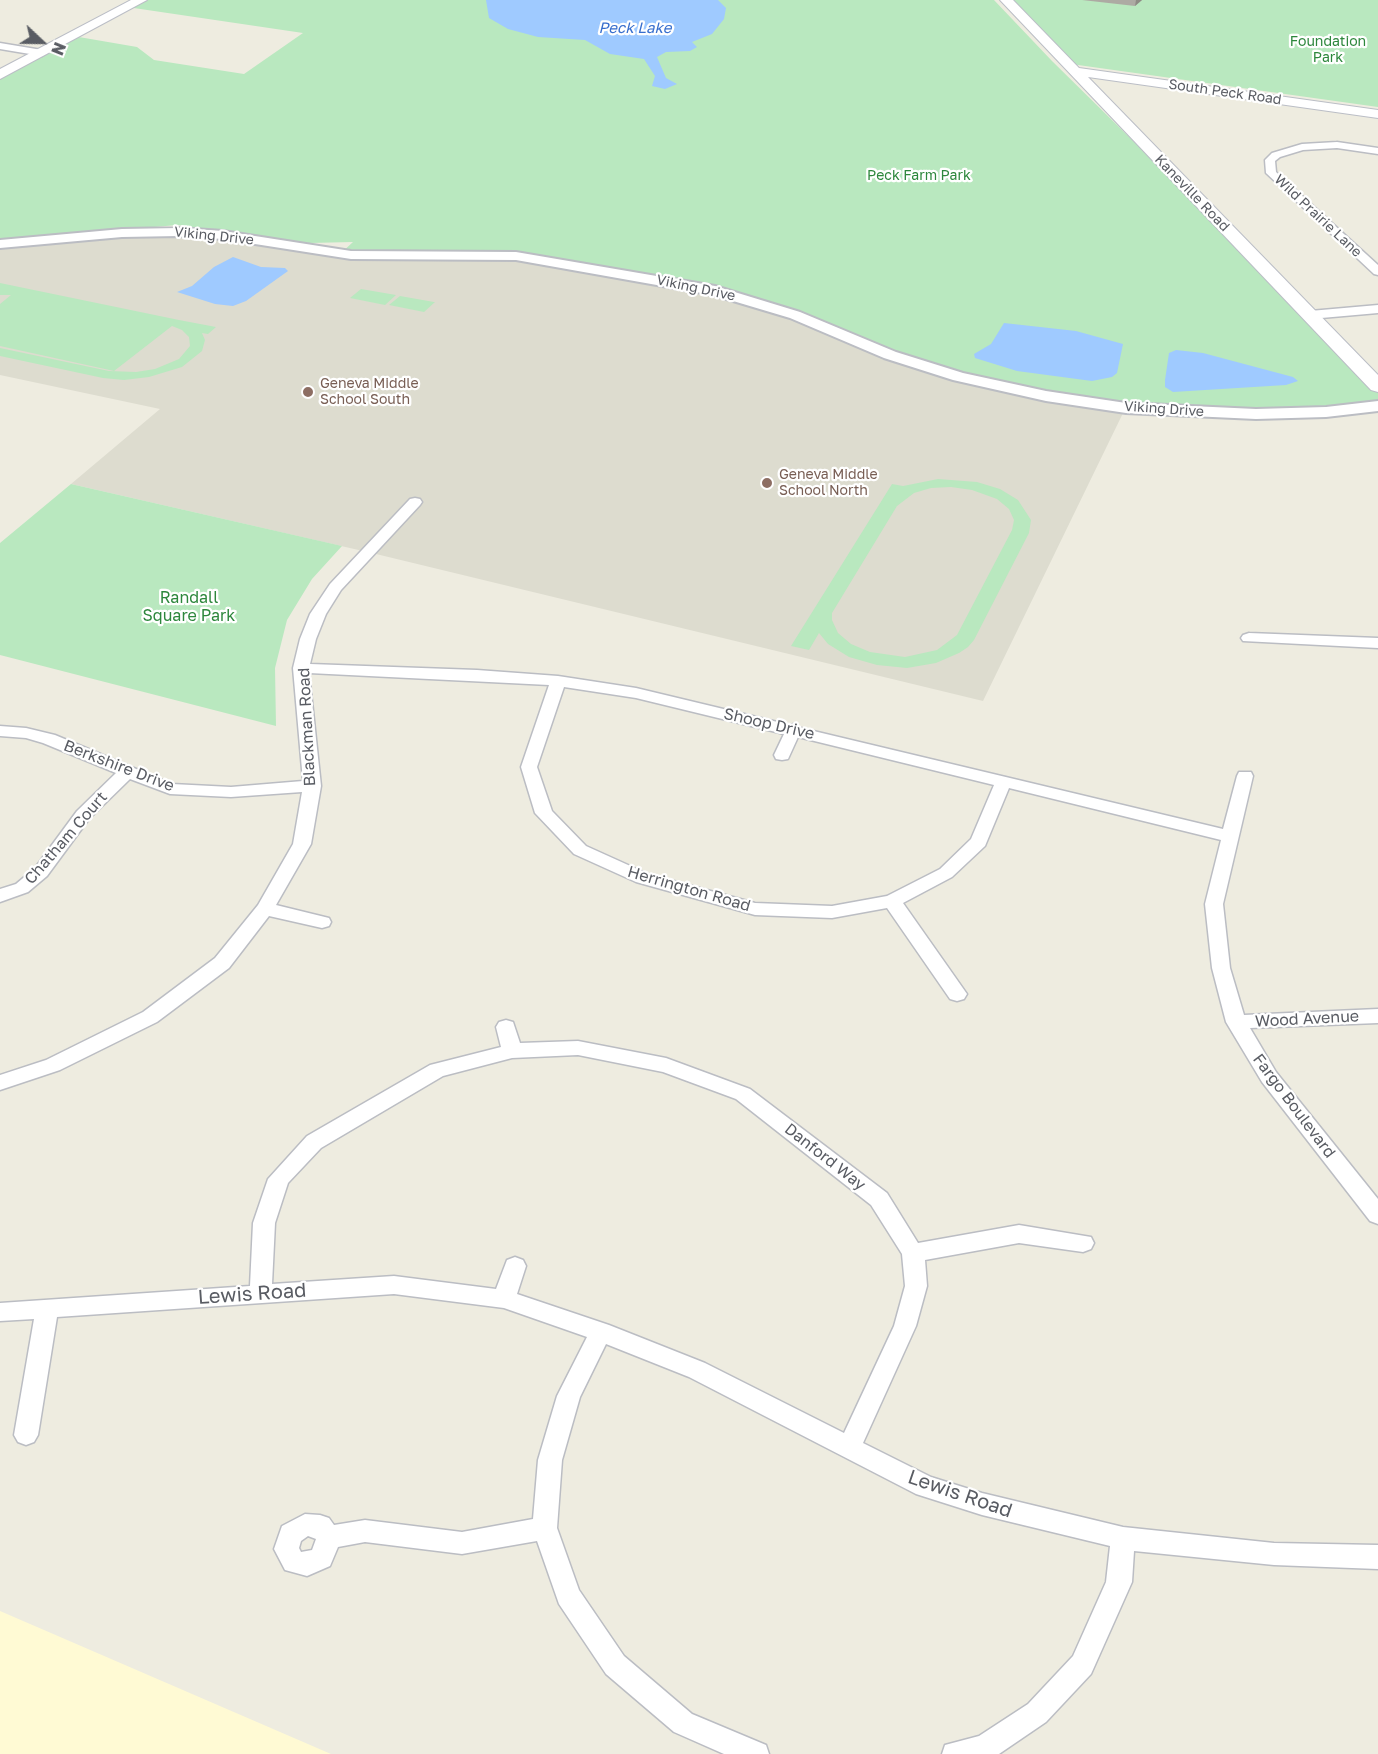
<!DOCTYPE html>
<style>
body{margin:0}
#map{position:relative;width:1378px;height:1754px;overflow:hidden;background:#eeece0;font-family:"Golos Text",sans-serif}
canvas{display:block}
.north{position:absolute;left:12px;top:12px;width:60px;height:60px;-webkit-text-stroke:4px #fff;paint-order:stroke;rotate:112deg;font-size:16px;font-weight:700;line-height:24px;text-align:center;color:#595c63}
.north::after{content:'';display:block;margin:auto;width:21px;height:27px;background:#595c63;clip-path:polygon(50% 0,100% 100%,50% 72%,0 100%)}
</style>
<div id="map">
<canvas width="1378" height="1754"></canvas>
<div class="north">N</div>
</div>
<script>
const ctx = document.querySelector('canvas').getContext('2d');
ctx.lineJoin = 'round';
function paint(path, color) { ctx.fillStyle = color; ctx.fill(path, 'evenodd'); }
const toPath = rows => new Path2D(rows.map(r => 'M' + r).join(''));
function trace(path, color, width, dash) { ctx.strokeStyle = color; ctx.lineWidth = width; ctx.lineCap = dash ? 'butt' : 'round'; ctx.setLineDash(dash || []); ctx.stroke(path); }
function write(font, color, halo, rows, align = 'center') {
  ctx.font = font + ' "Golos Text",sans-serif'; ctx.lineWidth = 4.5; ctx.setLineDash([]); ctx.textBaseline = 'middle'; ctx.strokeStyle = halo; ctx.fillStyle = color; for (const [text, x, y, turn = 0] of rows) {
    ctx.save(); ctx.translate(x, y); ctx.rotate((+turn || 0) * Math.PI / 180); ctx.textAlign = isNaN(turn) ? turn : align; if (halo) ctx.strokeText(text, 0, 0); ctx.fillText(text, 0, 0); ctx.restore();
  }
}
const commercial = toPath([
 [0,1611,331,1754,0,1754]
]);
const education = toPath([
 [171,233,223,237,342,258,505,258,712,293,1124,411,983,701,376,554,71,484,160,409,0,375,0,246]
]);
const green = toPath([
 [141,0,994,0,1052,61,1310,315,1378,386,1378,406,1326,412,1126,408,959,377,757,302,516,256,340,254,353,242,309,243,177,225,0,241,0,77,73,36,137,47,154,60,244,74,303,33,127,7],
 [1009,0,1378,0,1378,107,1071,64],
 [0,283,179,320,216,327,208,334,202,333,205,340,202,351,182,367,149,377,124,380,103,378,0,356,0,348,109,371,136,372,155,369,179,359,190,346,189,337,182,330,172,326,114,371,0,346,0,304,11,295,0,295],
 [361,289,396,295,385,305,350,298],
 [400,296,434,302,435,302,424,312,389,305],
 [938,479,977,482,1000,489,1018,500,1031,520,1029,533,974,640,968,647,959,653,936,663,907,668,877,665,849,657,828,644,819,633,809,650,791,646,892,484,903,486],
 [951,487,972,490,997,499,1009,509,1014,520,1012,530,957,635,937,650,905,657,870,652,851,644,838,633,832,620,832,613,897,506,914,493,931,488],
 [71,484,342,546,312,579,287,620,275,668,276,726,0,655,0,543]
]);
const water = toPath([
 [486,0,718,0,726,8,724,19,712,34,692,42,697,47,690,51,666,52,657,57,666,78,677,84,665,89,652,86,655,76,644,59,610,54,585,40,538,37,508,29,489,18],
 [233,257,261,267,285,268,288,271,246,301,233,306,215,304,177,292,192,286,214,267],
 [1004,323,1076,331,1123,344,1117,373,1112,377,1092,381,1017,371,975,358,974,354,991,344],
 [1176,350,1203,353,1293,377,1298,381,1286,385,1173,392,1165,387,1165,380,1169,353]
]);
const minor = toPath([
 [0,43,42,50,47,53,42,56,0,49,0,43],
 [1337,142,1378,148,1378,154,1337,148,1303,150,1280,157,1275,161,1276,172,1378,265,1378,275,1374,274,1266,173,1265,160,1272,153,1302,144,1337,142],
 [1378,305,1378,313,1310,319,1304,315,1310,311,1378,305],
 [415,498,420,499,422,502,420,505,341,590,326,614,316,639,310,664,477,670,558,676,636,688,790,725,794,724,801,728,1223,829,1237,776,1239,772,1251,772,1253,776,1223,904,1230,968,1244,1015,1378,1009,1378,1023,1250,1028,1276,1072,1378,1199,1378,1224,1370,1221,1262,1082,1226,1022,1212,968,1205,904,1221,840,1009,788,985,846,952,877,903,903,967,994,964,999,957,1001,950,999,887,908,832,918,755,915,636,882,574,854,535,813,521,767,549,685,309,673,321,786,311,844,276,905,329,918,331,922,329,926,322,928,269,916,229,968,157,1022,60,1070,0,1090,0,1075,46,1060,143,1012,215,958,258,905,293,844,302,792,231,797,170,794,130,779,89,819,47,876,28,892,0,902,0,889,16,884,35,868,77,811,116,773,43,743,26,738,0,736,0,726,26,728,55,735,172,784,231,787,303,781,293,668,300,639,310,614,330,584,410,499,415,498],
 [564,687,636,698,784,734,774,755,776,759,782,760,788,759,798,737,994,785,971,839,940,869,887,896,832,906,755,903,648,874,586,846,552,811,537,767,564,687],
 [1249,633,1378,638,1378,648,1243,641,1241,638,1243,635,1249,633],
 [506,1020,513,1022,520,1043,578,1041,666,1058,750,1089,887,1193,918,1243,1019,1225,1091,1237,1094,1243,1091,1249,1083,1252,1019,1243,925,1260,927,1286,916,1326,863,1443,931,1477,982,1493,1123,1527,1274,1543,1378,1545,1378,1569,1274,1565,1134,1551,1132,1582,1091,1674,1046,1722,999,1754,942,1754,945,1745,979,1736,1028,1704,1073,1656,1106,1582,1110,1546,982,1515,916,1494,689,1377,606,1344,580,1397,562,1460,557,1528,579,1590,624,1656,692,1714,766,1745,769,1754,724,1754,674,1732,606,1674,559,1604,537,1541,462,1554,365,1542,338,1547,330,1566,307,1576,285,1570,274,1549,282,1526,305,1514,320,1515,329,1518,334,1525,365,1520,462,1532,533,1519,538,1460,557,1396,587,1337,504,1308,394,1294,57,1317,38,1435,34,1442,26,1445,18,1442,14,1435,34,1319,0,1321,0,1303,250,1286,253,1223,268,1179,307,1136,430,1065,501,1047,496,1027,499,1022,506,1020],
 [578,1055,663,1072,736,1099,871,1205,902,1254,905,1286,894,1326,844,1433,705,1363,609,1325,517,1294,526,1266,523,1260,515,1257,507,1260,496,1289,394,1276,272,1284,275,1223,288,1183,321,1148,443,1076,512,1058,578,1055],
 [308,1536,316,1539,312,1550,301,1552,299,1548,301,1541,308,1536]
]);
const tertiary = toPath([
 [179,228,223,231,351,251,516,252,715,286,800,312,896,352,963,373,1046,391,1126,403,1256,409,1326,407,1378,401,1378,411,1326,417,1256,419,1126,413,1046,401,953,380,884,358,790,318,713,295,516,260,351,259,223,239,179,236,122,237,0,248,0,240,122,229,179,228]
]);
const secondary = toPath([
 [131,0,147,0,0,79,0,69,131,0],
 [1000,0,1013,0,1079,68,1378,110,1378,118,1088,77,1378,375,1378,392,1371,390,1000,0]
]);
const wall = toPath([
 [1082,0,1142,0,1135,6]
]);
const shadedWall = toPath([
 [1136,0,1142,0,1135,6]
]);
const markers = [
 [308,392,6,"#8d6e63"],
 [767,483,6,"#8d6e63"]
];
const farParknames = [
 ["Foundation",1328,42],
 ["Park",1328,58],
 ["Peck Farm Park",919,176]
];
const farStreetnames = [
 ["South Peck Road",1225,92,8],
 ["Kaneville Road",1192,193,46],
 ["Wild Prairie Lane",1318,216,43],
 ["Viking Drive",214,236,6],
 ["Viking Drive",696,288,12],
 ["Viking Drive",1164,409,4]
];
const farEducationnames = [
 ["Geneva Middle",320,384],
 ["School South",320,400],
 ["Geneva Middle",779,475],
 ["School North",779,491]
];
const farWaternames = [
 ["Peck Lake",635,28]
];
const parkNames = [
 ["Randall",189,598],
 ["Square Park",189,616]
];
const streetNames = [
 ["Shoop Drive",769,724,13],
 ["Blackman Road",307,727,-93],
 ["Berkshire Drive",119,766,21],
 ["Chatham Court",66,838,-49],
 ["Herrington Road",689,889,16],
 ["Wood Avenue",1307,1019,-3],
 ["Fargo Boulevard",1294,1106,53],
 ["Danford Way",825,1157,38]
];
const nearStreetnames = [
 ["Lewis Road",252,1294,-4],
 ["Lewis Road",960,1494,19]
];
paint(commercial, '#fffad4');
paint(education, '#dddccf');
paint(green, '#b9e8bf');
paint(water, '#9fcaff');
trace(minor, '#bbbdc3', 3);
trace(tertiary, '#bbbdc3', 4);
trace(secondary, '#bbbec6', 2);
paint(minor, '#fff');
paint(tertiary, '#fff');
paint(secondary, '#fff');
paint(wall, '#adaaa3');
paint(shadedWall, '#8d8b84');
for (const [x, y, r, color] of markers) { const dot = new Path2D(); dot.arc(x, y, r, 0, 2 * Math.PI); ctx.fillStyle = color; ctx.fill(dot); trace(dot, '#fff', 2); }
write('14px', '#2d873c', '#fff', farParknames);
write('14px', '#595c63', '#fff', farStreetnames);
write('14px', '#785e54', '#fff', farEducationnames, 'left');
write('italic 15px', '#376ecd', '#fff', farWaternames);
write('16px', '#2d873c', '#fff', parkNames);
write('16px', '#595c63', '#fff', streetNames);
write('20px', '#595c63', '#fff', nearStreetnames);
</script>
